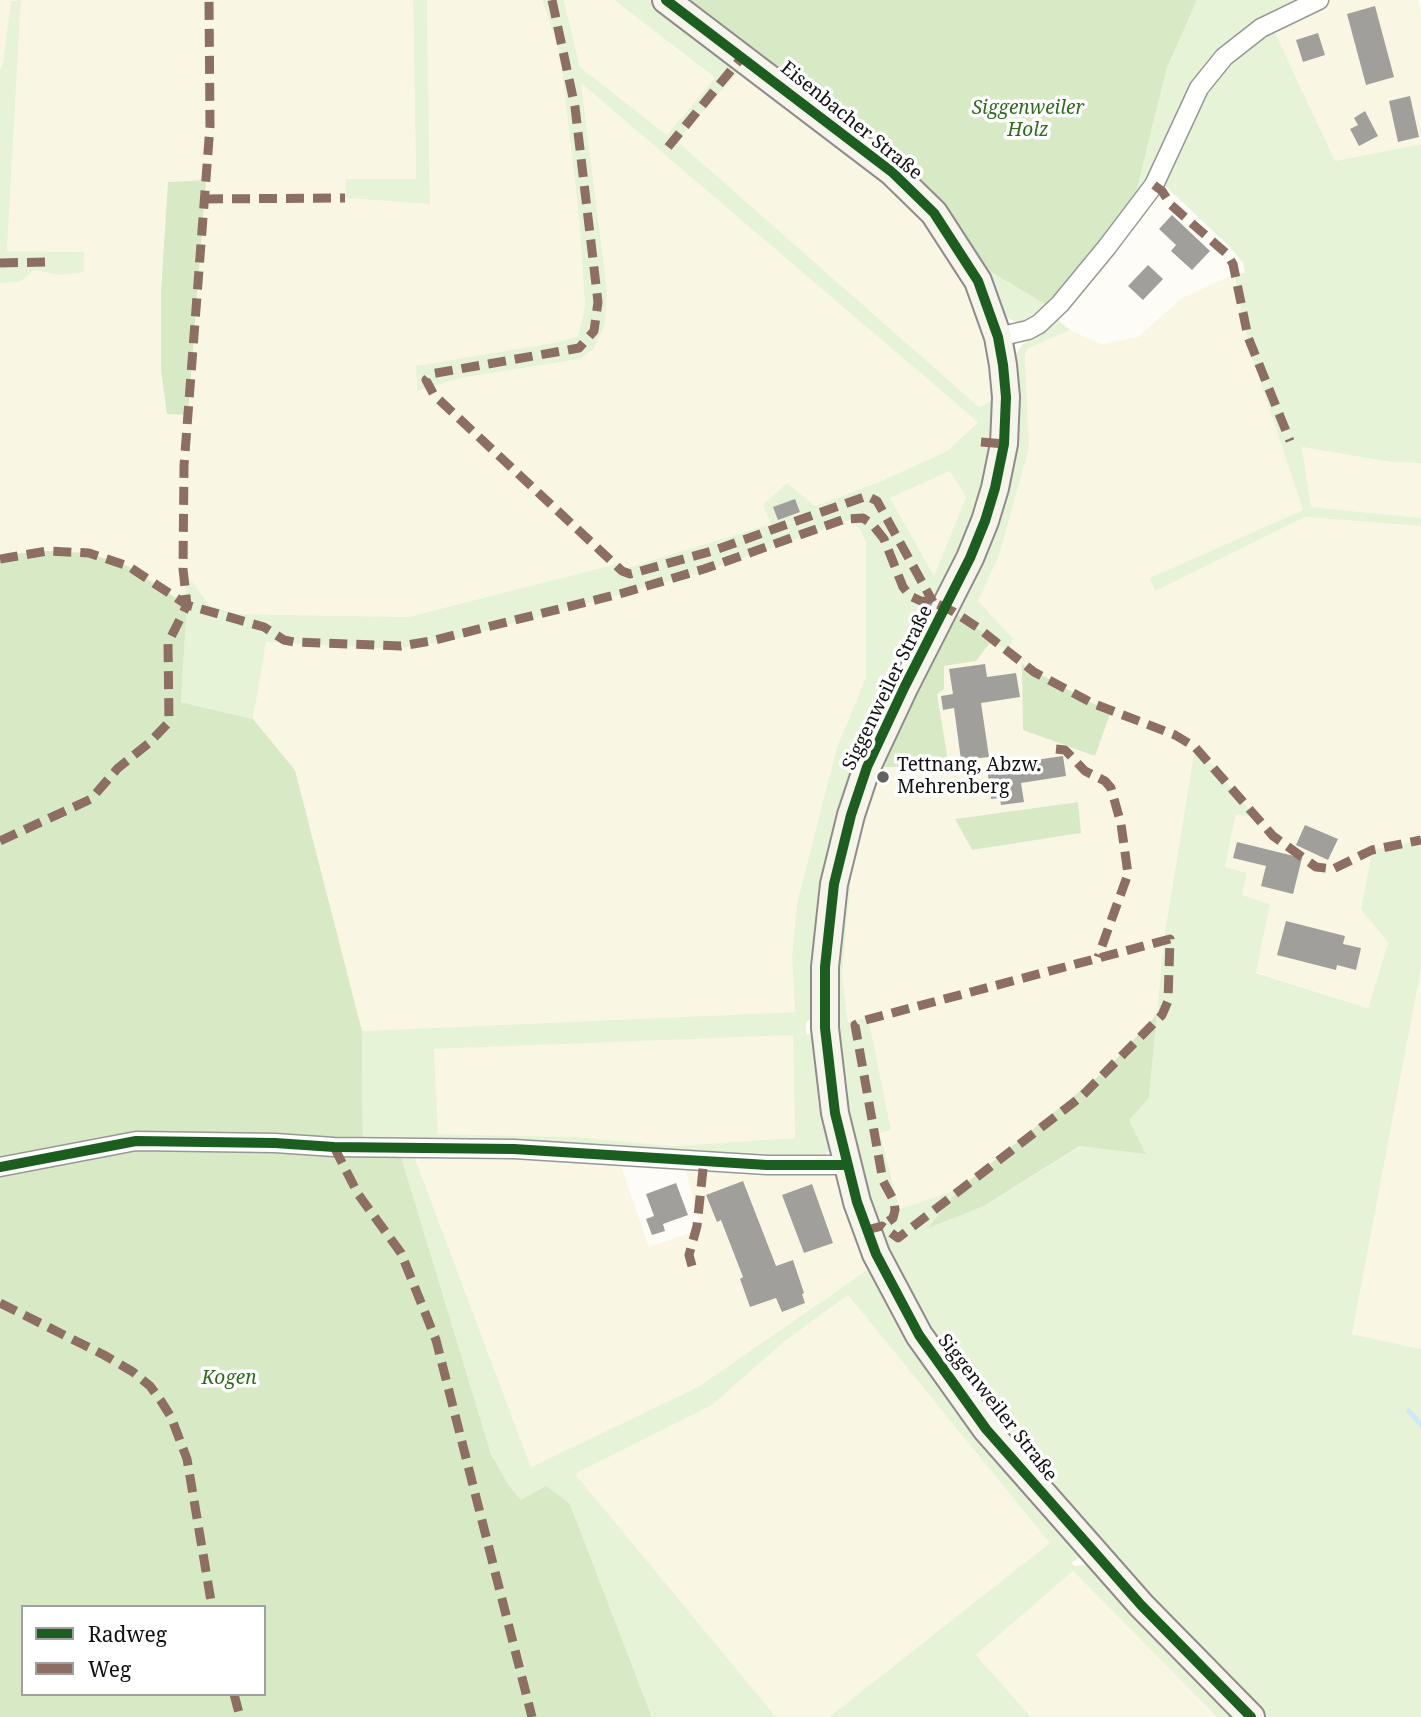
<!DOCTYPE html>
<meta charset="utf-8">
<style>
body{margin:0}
#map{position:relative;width:1421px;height:1717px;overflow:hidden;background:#fdfcf7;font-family:"Noto Serif",serif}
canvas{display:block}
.legend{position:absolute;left:21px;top:1605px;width:245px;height:91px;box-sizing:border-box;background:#fff;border:2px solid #a0a0a0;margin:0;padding:9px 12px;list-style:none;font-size:21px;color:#111}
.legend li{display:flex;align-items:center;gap:14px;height:35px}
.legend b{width:35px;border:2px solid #a0a0a0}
</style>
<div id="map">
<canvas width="1421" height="1717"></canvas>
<ul class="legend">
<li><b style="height:9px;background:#1b5e20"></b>Radweg</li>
<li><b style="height:9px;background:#8d6e63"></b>Weg</li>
</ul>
</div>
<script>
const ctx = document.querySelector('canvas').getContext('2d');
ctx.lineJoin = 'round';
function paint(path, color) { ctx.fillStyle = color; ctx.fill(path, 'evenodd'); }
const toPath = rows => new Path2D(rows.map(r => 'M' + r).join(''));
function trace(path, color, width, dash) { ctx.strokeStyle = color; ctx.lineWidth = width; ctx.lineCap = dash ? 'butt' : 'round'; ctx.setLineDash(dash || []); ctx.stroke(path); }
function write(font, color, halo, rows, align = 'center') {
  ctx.font = font + ' "Noto Serif",serif'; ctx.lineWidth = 7; ctx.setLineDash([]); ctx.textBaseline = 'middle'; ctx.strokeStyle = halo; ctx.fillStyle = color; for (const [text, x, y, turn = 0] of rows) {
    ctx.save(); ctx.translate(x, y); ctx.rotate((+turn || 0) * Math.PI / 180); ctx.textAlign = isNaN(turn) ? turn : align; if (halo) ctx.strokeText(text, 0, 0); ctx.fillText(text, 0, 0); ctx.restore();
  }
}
const farmland = toPath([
 [0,0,12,0,3,63,0,69],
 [21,0,413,0,416,179,346,179,346,198,430,204,427,0,542,0,560,54,579,217,585,306,578,336,417,390,461,378,580,359,607,289,581,82,978,421,947,451,879,482,814,506,787,483,764,505,771,524,625,568,620,563,408,617,237,614,209,605,183,570,187,605,128,566,0,555,0,283,20,282,34,270,59,275,84,271,84,252,7,251],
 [205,180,205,199,188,414,161,370,161,290,168,182],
 [564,0,614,0,715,79,667,135,580,67],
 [1332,0,1418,0,1421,12,1421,144,1335,161,1273,28],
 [745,71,885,178,918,209,965,278,980,315,991,359,995,399,979,407,677,141,737,73],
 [1234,274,1249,348,1303,510,1151,578,1155,590,1305,517,1421,526,1421,840,1372,850,1361,909,1388,943,1368,1008,1256,972,1270,904,1241,895,1225,867,1236,814,1255,817,1214,767,1195,748,1164,938,1157,1014,1106,1070,959,1189,901,1209,880,1133,891,1130,867,1017,848,1022,842,976,851,878,865,807,880,767,937,693,944,689,944,666,976,661,993,639,1007,651,978,601,999,556,1029,448,1025,356,1027,349,1070,330,1101,344,1138,337,1182,298],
 [1077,802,1080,833,972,850,955,819],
 [1302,447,1390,462,1421,463,1421,518,1311,507],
 [950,471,966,497,934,576,890,498],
 [849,519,861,530,866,543,866,677,837,747,797,903,792,956,795,1012,362,1031,295,770,253,719,265,642,394,649,449,641,700,573],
 [1421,969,1421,1349,1352,1334],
 [793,1034,795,1138,671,1146,576,1137,438,1134,433,1049],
 [413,1153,619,1160,649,1247,701,1229,684,1164,833,1173,843,1181,873,1266,698,1387,531,1467],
 [848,1295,1051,1543,829,1717,776,1717,574,1474,712,1405,785,1341],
 [1073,1571,1217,1717,1031,1717,976,1655]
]);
const green = toPath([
 [21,0,7,251,84,252,84,272,59,275,34,270,20,282,0,283,0,69,3,63,11,1],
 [413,0,427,0,430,204,345,198,346,179,416,179],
 [542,0,564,0,580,67,667,135,715,78,614,0,650,0,745,71,737,73,677,141,979,407,995,399,995,428,978,515,895,685,815,1017,806,1022,806,1034,813,1035,831,1147,824,1157,817,1160,363,1141,362,1031,795,1012,792,956,797,903,837,747,866,677,866,543,861,530,849,520,700,573,449,641,394,649,266,642,253,719,181,702,187,605,183,569,209,605,237,614,408,617,620,563,626,568,771,524,763,505,787,483,815,506,879,482,947,451,978,422,581,83,607,289,605,324,594,348,580,359,461,378,417,391,416,366,559,342,578,336,585,306,579,217,560,54],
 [950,471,966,497,934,576,890,498],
 [793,1035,795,1138,671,1146,577,1137,438,1134,434,1049],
 [1197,0,1304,0,1247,31,1135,197,1167,68],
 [1273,28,1335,161,1421,144,1421,463,1390,462,1302,447,1311,507,1421,518,1421,526,1305,517,1155,591,1150,578,1303,510,1249,348,1234,274,1245,273,1243,263,1230,247,1161,182,1196,105,1221,68],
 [986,269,1048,306,1018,323,1006,317],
 [1056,318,1070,330,1027,349,1025,356,1029,448,999,556,978,601,1013,639,1007,652,977,627,954,612,1015,454,1019,418,1016,354,1022,345],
 [1195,747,1214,767,1256,818,1236,814,1225,867,1247,873,1242,895,1270,904,1256,973,1368,1008,1388,943,1361,909,1372,850,1421,840,1421,969,1352,1334,1421,1349,1421,1717,1265,1717,1194,1648,956,1375,885,1247,855,1161,835,1036,840,907,865,807,851,878,842,976,848,1022,868,1017,891,1130,880,1133,900,1209,959,1189,929,1227,984,1206,1081,1146,1129,1120,1149,1097,1164,938],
 [400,1153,413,1153,531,1467,698,1387,873,1266,1084,1555,1071,1563,1075,1566,1092,1564,1245,1717,1217,1717,1073,1571,976,1655,1031,1717,829,1717,1050,1543,848,1295,785,1341,712,1405,575,1474,776,1717,652,1717,570,1504,521,1500,510,1487,491,1454]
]);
const forest = toPath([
 [686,0,1197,0,1167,68,1135,197,1048,306,986,269,963,231,940,202],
 [206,180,188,415,167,414,161,370,161,290,168,182],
 [47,551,89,553,128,566,187,605,181,702,253,719,295,770,362,1031,363,1154,400,1153,491,1454,510,1487,521,1500,546,1486,570,1504,652,1717,0,1717,0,555],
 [23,1607,264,1607,264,1694,23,1694],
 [954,612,993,639,976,661,944,666,944,689,937,694,949,767,876,767],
 [1022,664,1092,703,1111,711,1095,756,1023,730],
 [1078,802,1081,833,972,850,955,819],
 [1157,1014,1149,1098,1129,1120,1146,1154,1080,1146,984,1206,928,1228,959,1189,1106,1070]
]);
const stream = toPath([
 [1409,1411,1421,1425]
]);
const building = toPath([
 [1375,6,1394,77,1366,85,1347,14],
 [1318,33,1325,55,1303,62,1296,40],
 [1410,96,1419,137,1398,142,1389,101],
 [1365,111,1378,136,1359,146,1350,129,1358,125,1354,118],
 [1172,215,1210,251,1192,270,1171,251,1176,245,1159,229],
 [1148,265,1163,279,1143,300,1128,286],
 [795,499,800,512,778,520,773,507],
 [985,664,987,677,1016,673,1020,697,981,703,989,757,961,760,954,708,943,710,941,696,953,694,949,669],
 [1063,756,1066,776,1021,783,1024,802,1001,805,1000,798,991,799,987,767],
 [1305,825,1338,839,1328,860,1296,845],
 [1237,842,1302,858,1293,894,1261,886,1266,866,1233,858],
 [1286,921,1345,936,1343,944,1361,948,1356,970,1337,965,1336,970,1277,955],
 [743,1181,776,1266,793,1260,804,1293,802,1294,805,1303,782,1312,776,1298,750,1307,740,1279,743,1277,721,1220,717,1222,706,1195],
 [676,1183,688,1215,663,1224,665,1231,652,1235,646,1219,654,1216,646,1194],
 [812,1184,833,1243,804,1253,782,1195]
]);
const street = toPath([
 [998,337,1028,330,1039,324,1060,304,1107,247,1154,185,1199,88,1224,57,1261,28,1319,0],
 [0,1167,136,1141,275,1143,334,1147,514,1149,767,1165,846,1165]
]);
const secondary = toPath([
 [666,0,892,172,934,213,978,281,998,337,1003,365,1006,397,1004,444,995,488,985,521,970,558,905,686,867,767,851,815,834,884,825,967,825,1028,835,1113,857,1202,876,1254,919,1335,986,1429,1141,1605,1251,1717]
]);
const quiet = toPath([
 [552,0,575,107,598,302,594,331,579,348,431,374,426,380,434,395,622,571,630,574,712,551,867,496,877,501,933,602],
 [668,147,742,57],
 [1154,185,1162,191,1171,205,1227,254,1233,264,1248,337,1290,441],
 [205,199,345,198],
 [0,263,46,262],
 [981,442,1004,444],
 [0,559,47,551,89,553,128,566,187,605,264,627,284,640,294,642,401,646,431,641,623,593,704,569,845,519,863,518,872,524,884,539,903,587,910,596,921,601,933,602,954,612,977,627,1034,672,1092,703,1175,735,1195,747,1273,836,1316,867,1333,869,1372,850,1421,840],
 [1056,749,1065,750,1085,771,1105,781,1111,788,1121,824,1128,874,1098,957],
 [0,841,91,799,118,768,149,743,169,722,168,643,187,605,183,569,184,466,210,126,209,0],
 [334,1147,358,1194,401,1253,436,1340,532,1717],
 [867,1230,882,1226,898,1238,1082,1096,1162,1015,1168,1001,1170,939,862,1021,855,1025,883,1181,894,1201,895,1210,893,1218,882,1226],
 [692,1266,689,1255,697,1226,704,1160],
 [0,1303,104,1355,133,1372,150,1386,161,1401,171,1417,187,1459,212,1607],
 [234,1694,240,1717]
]);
const cycleway = toPath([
 [666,0,892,172,934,213,978,281,998,337,1003,365,1006,397,1004,444,995,488,985,521,970,558,905,686,867,767,851,815,834,884,825,967,825,1028,835,1113,857,1202,876,1254,919,1335,986,1429,1141,1605,1251,1717],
 [0,1167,136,1141,275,1143,334,1147,514,1149,767,1165,846,1165]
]);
const markers = [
 [883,777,7,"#646362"]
];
const parkNames = [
 ["Siggenweiler",1028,109],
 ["Holz",1028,131],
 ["Kogen",229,1379]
];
const streetNames = [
 ["Eisenbacher Straße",851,121,39],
 ["Siggenweiler Straße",888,688,-64],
 ["Siggenweiler Straße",997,1408,52]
];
const poiNames = [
 ["Tettnang, Abzw.",897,766],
 ["Mehrenberg",897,788]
];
paint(farmland, '#f9f7e4');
paint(green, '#e7f3d7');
paint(forest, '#d8eac5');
trace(stream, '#cde8f7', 5);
paint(building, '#a19f9c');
trace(street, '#979795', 21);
trace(secondary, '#8e8d8b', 30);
trace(street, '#fffffe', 18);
trace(secondary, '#f6f4eb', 26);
trace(quiet, '#8d6e63', 9, [18, 9]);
trace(cycleway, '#1b5e20', 10);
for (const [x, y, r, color] of markers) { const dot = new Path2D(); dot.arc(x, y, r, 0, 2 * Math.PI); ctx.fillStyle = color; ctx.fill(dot); trace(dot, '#fff', 2.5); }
write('italic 19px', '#2f6b1f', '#fff', parkNames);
write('19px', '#111', '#fff', streetNames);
write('19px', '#111', '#fff', poiNames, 'left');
</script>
